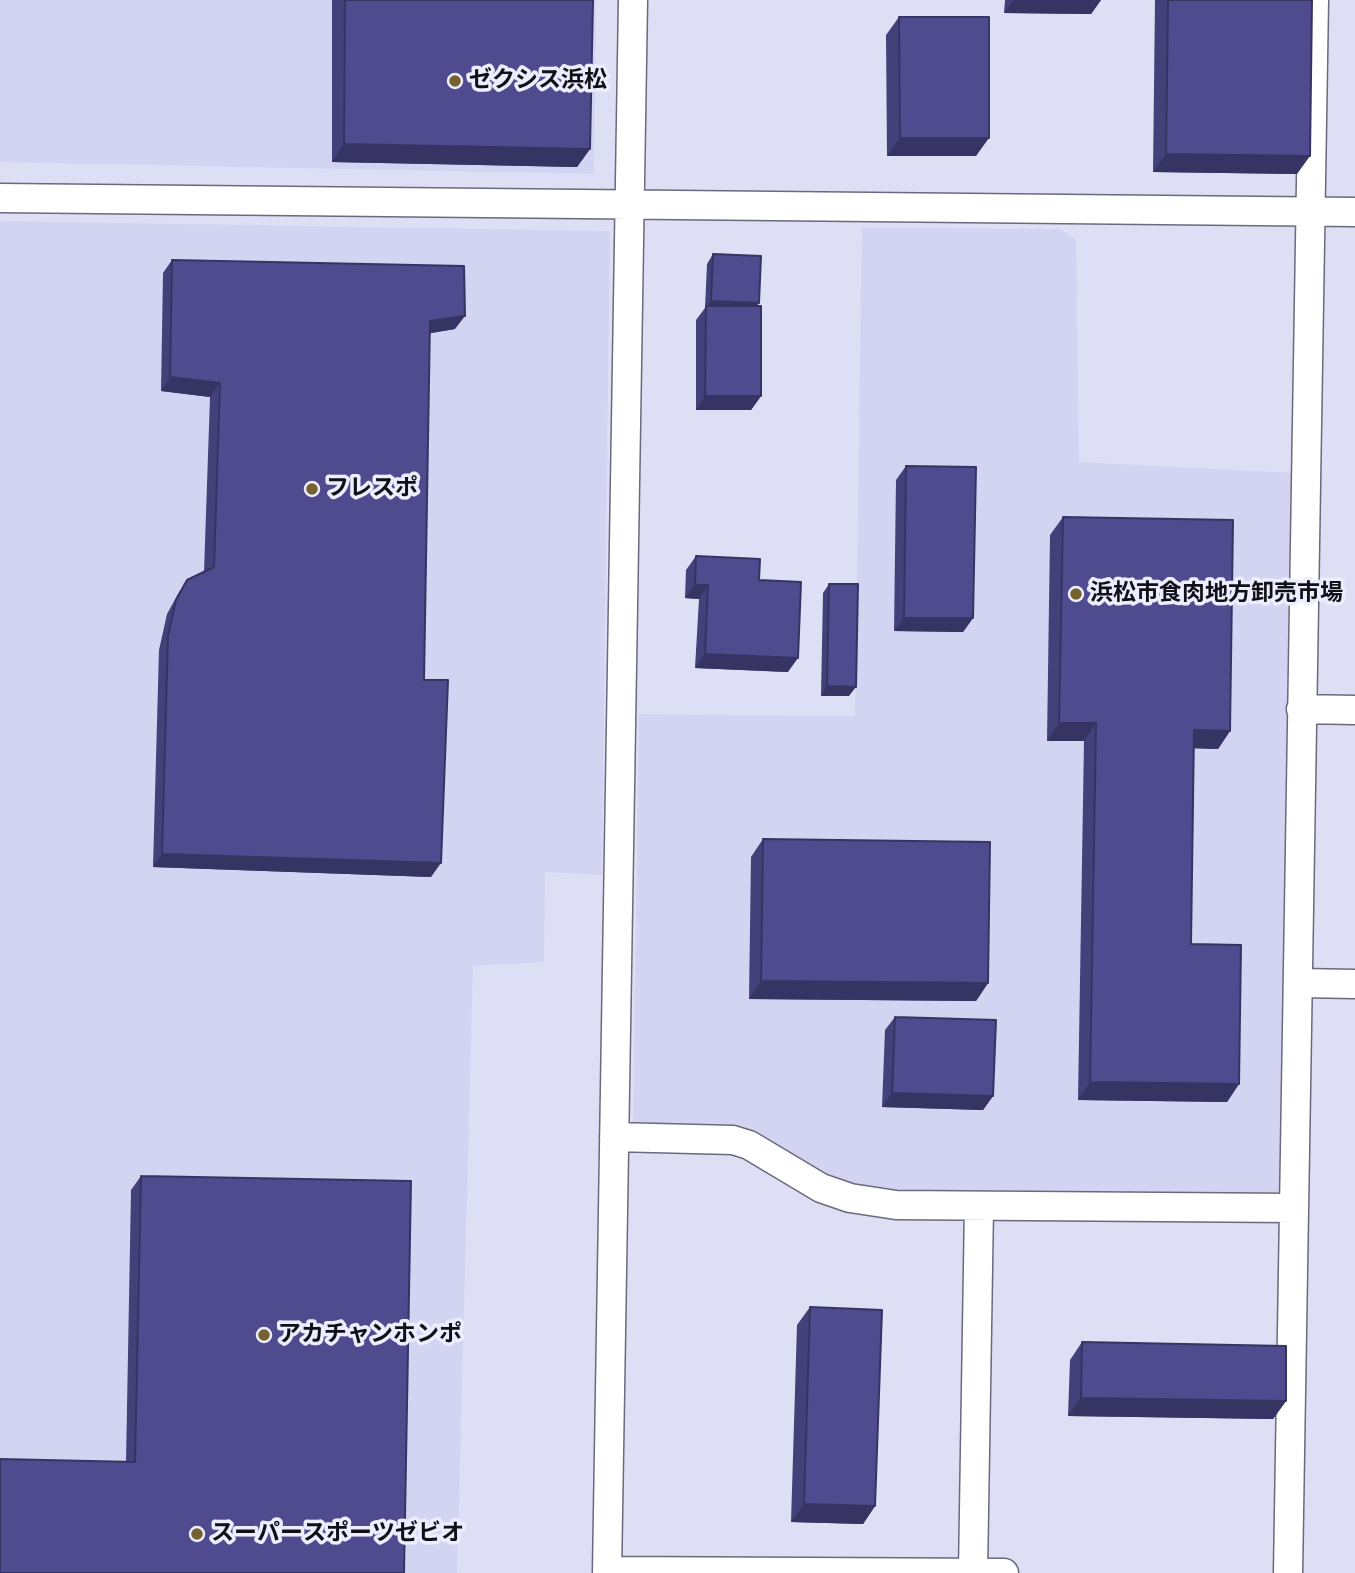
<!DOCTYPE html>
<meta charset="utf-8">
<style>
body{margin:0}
canvas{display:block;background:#dedff5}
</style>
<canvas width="1355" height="1573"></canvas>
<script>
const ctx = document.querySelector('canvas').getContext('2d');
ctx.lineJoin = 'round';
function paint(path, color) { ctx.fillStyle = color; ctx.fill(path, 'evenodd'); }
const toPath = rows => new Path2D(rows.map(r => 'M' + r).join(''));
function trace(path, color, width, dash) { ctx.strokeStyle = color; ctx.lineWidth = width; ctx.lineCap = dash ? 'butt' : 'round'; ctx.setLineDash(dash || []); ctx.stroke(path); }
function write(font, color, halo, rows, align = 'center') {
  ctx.font = font + ' "Roboto Condensed","Noto Sans JP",sans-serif'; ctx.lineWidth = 7; ctx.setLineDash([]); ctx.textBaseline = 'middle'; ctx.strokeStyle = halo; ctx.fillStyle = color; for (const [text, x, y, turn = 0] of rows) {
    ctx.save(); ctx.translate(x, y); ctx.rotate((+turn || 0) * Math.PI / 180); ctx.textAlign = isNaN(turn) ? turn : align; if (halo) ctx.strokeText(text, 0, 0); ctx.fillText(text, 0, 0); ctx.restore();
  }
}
const built = toPath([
 [0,0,596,0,594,174,0,162],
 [0,221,610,231,602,875,545,872,544,962,473,966,457,1573,0,1573],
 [862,228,1060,229,1076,240,1079,462,1296,473,1286,1194,874,1190,633,1125,639,714,855,716]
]);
const minor = toPath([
 [0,198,1355,212],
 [1301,709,1355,710],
 [1300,983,1355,984],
 [614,1137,733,1140,749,1145,821,1188,850,1198,896,1205,1293,1208],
 [608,1571,1004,1573],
 [973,1572,979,1207],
 [607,1573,633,0],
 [1288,1573,1314,0]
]);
const wall = toPath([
 [332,0,593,0,590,149,577,167,332,162],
 [1005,0,1101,0,1091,14,1004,13],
 [1155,0,1312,0,1297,174,1153,172],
 [899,17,976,156,887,156,886,35],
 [713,254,757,306,761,396,751,410,696,410,696,320,705,308,707,264],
 [172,260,455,329,430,333,424,680,431,877,153,867,159,650,167,614,178,594,187,580,204,572,210,397,161,391,163,273],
 [906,466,973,618,963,632,894,631,896,480],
 [1063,517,1230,731,1218,749,1194,748,1191,944,1239,1084,1227,1102,1078,1100,1084,741,1047,741,1050,535],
 [696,556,759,580,788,672,695,668,699,599,685,598,686,570],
 [829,584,849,696,821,696,823,593],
 [763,839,988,983,976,1001,749,999,751,857],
 [895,1017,993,1096,983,1110,882,1107,885,1030],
 [141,1176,404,1573,126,1462,131,1190],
 [810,1307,875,1506,863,1524,791,1522,797,1325],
 [1082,1342,1286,1401,1273,1419,1068,1416,1070,1360]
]);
const shadedWall = toPath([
 [1013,0,1101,0,1091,14,1004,13],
 [900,138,989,138,976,156,887,156],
 [344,144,590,149,577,167,332,162],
 [1166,154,1310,156,1297,174,1153,172],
 [711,301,759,303,752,313,706,309],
 [465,316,455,329,420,335,430,321],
 [170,377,220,383,210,397,161,391],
 [705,396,761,396,751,410,696,410],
 [695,585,708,585,699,599,685,598],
 [904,618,973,618,963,632,894,631],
 [705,654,798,658,788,672,695,668],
 [827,686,856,687,849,696,821,696],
 [1059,723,1096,723,1084,741,1047,741],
 [1194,730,1230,731,1218,749,1182,748],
 [162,854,441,863,431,877,153,867],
 [761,981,988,983,976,1001,749,999],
 [1090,1082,1239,1084,1227,1102,1078,1100],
 [892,1093,993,1096,983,1110,882,1107],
 [1081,1398,1286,1401,1273,1419,1068,1416],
 [804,1504,875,1506,863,1524,791,1522]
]);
const building = toPath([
 [345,0,593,0,590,149,344,144,345,0],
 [1168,0,1312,0,1310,156,1166,154,1168,0],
 [899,17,989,17,989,138,900,138,899,17],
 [713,254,761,256,759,303,711,301,713,254],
 [172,260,464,266,465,316,430,321,424,680,448,680,441,863,162,854,168,636,176,600,187,580,214,567,220,383,170,377,172,260],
 [706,306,761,306,761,396,705,396,706,306],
 [906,466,976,467,973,618,904,618,906,466],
 [1063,517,1233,520,1230,731,1194,730,1191,944,1241,945,1239,1084,1090,1082,1096,723,1059,723,1063,517],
 [696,556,760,559,759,580,801,582,798,658,705,654,708,585,695,585,696,556],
 [829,584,858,584,856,687,827,686,829,584],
 [763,839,990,842,988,983,761,981,763,839],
 [895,1017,996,1020,993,1096,892,1093,895,1017],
 [141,1176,411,1181,404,1573,0,1573,0,1459,135,1462,141,1176],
 [810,1307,882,1310,875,1506,804,1504,810,1307],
 [1082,1342,1286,1346,1286,1401,1081,1398,1082,1342]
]);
const markers = [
 [455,81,7,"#766130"],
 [312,489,7,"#766130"],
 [1076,594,7,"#766130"],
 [264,1335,7,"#766130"],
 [197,1534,7,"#766130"]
];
const poiNames = [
 ["ゼクシス浜松",469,81],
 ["フレスポ",326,489],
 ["浜松市食肉地方卸売市場",1090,594],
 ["アカチャンホンポ",278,1335],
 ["スーパースポーツゼビオ",211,1534]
];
paint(built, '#d3d4f1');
trace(minor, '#6a6a7d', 31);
trace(minor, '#fff', 28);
paint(wall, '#44407a');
paint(shadedWall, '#373463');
paint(building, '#4f4b8e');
trace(building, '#373463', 2);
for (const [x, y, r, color] of markers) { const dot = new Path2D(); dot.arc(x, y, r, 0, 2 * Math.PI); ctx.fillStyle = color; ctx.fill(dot); trace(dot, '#ecedff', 2.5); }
write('bold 23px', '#101017', '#ecedff', poiNames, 'left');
</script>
